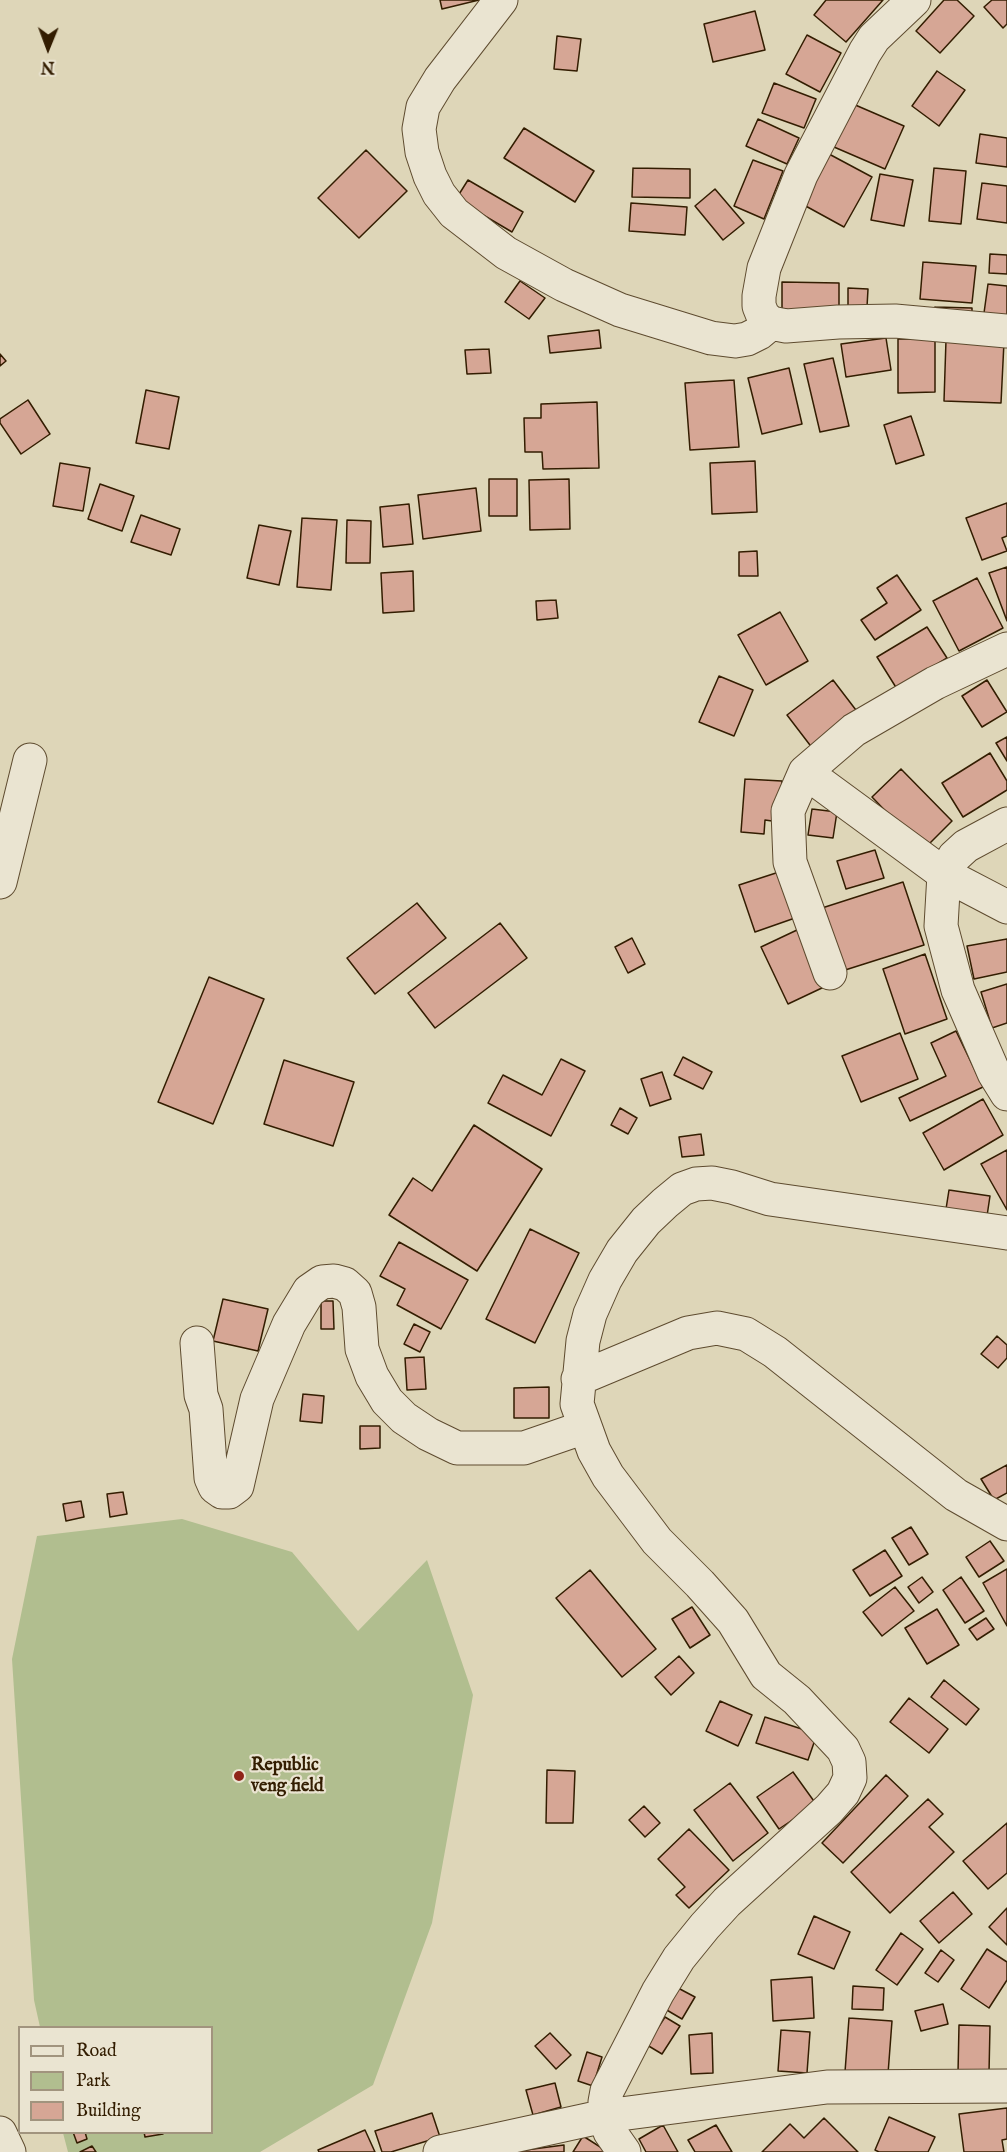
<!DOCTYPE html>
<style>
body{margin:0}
#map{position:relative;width:1007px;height:2152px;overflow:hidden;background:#ded6b8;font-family:"IM FELL English",serif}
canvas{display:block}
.legend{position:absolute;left:18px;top:2026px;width:195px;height:108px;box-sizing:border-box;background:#eae4d1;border:2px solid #a1947e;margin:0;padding:8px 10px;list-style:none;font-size:18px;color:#331d01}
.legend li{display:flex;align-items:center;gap:12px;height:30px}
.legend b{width:30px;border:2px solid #a1947e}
.north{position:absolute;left:18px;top:18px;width:60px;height:60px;-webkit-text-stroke:4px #eae4d1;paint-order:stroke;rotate:181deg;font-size:16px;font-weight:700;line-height:24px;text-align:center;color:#331d01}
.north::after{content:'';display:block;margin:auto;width:21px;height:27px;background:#331d01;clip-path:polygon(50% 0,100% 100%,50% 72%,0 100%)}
</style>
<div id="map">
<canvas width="1007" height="2152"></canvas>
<ul class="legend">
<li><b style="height:8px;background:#eae4d1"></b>Road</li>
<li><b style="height:16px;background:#b1be8f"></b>Park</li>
<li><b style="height:16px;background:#d6a695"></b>Building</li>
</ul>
<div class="north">N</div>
</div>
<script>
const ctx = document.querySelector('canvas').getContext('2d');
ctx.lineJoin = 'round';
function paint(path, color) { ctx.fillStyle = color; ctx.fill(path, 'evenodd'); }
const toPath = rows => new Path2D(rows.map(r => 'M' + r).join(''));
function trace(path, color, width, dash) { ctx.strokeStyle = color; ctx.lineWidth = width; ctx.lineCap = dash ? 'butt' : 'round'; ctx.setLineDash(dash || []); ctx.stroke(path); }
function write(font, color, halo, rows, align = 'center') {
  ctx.font = font + ' "IM FELL English",serif'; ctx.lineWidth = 4.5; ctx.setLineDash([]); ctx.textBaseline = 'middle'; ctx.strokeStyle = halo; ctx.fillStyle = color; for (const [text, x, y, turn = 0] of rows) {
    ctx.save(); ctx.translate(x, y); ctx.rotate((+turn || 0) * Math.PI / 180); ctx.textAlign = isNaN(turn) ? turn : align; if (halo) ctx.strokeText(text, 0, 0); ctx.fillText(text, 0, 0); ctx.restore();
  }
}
const green = toPath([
 [182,1519,292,1552,358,1631,427,1560,473,1695,432,1923,373,2085,260,2152,68,2152,63,2133,212,2132,212,2028,40,2027,34,2000,12,1659,37,1536]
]);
const building = toPath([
 [440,0,479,0,442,9,440,0],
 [826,0,883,0,846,42,814,15,826,0],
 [944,0,957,0,974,16,940,53,916,31,944,0],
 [992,0,1007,0,1007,24,1003,28,984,7,992,0],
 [755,11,765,50,713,62,704,24,755,11],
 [807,35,841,53,820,92,786,74,807,35],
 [557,36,581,39,577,71,554,69,557,36],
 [937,71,965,90,939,126,912,106,937,71],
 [774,83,816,99,804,128,762,113,774,83],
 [853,104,904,126,885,169,834,147,853,104],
 [758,119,799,138,787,164,746,146,758,119],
 [524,128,594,171,575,202,504,158,524,128],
 [980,134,1007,138,1007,167,976,163,980,134],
 [366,150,407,191,359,238,318,198,366,150],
 [829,154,872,177,844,227,802,204,829,154],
 [753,160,783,171,764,219,734,206,753,160],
 [633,168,690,169,690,198,632,197,633,168],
 [934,168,966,171,961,224,929,221,934,168],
 [880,174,913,180,904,226,871,220,880,174],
 [468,180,523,212,512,232,456,199,468,180],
 [982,183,1007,186,1007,223,977,219,982,183],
 [715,189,744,223,723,240,695,206,715,189],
 [631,203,687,207,685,235,629,231,631,203],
 [990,254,1007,255,1007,274,989,273,990,254],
 [923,262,976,266,972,303,920,299,923,262],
 [520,281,545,298,529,319,505,302,520,281],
 [782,282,839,283,839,312,782,311,782,282],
 [988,284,1007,286,1007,316,984,313,988,284],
 [848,288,868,289,867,307,848,307,848,288],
 [935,307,972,308,972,322,934,321,935,307],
 [599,330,601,348,550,353,548,336,599,330],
 [886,338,891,370,846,377,841,344,886,338],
 [898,339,935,339,935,392,898,393,898,339],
 [946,340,1004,342,1001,403,944,401,946,340],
 [489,349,491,373,467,374,465,350,489,349],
 [0,354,6,361,0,366,0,354],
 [833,358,849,426,820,432,804,364,833,358],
 [789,368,802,424,762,434,748,378,789,368],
 [734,380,739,447,690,450,685,383,734,380],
 [146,390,179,397,169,449,136,443,146,390],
 [28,400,50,434,21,454,0,423,0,419,28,400],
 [597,402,599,468,543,469,542,452,525,452,524,418,541,418,541,404,597,402],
 [911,416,924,455,896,464,884,425,911,416],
 [755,461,757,512,712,514,710,463,755,461],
 [60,463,90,468,83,511,53,506,60,463],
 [489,479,517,479,517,516,489,516,489,479],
 [569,479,570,529,530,530,529,480,569,479],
 [100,484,134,496,122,531,88,519,100,484],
 [476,488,481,531,423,539,418,495,476,488],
 [1007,503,1007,536,1002,538,1007,551,982,560,966,518,1007,503],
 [409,504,413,544,383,547,380,507,409,504],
 [141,515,180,529,171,555,131,542,141,515],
 [302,518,337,520,331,590,297,587,302,518],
 [347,520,371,521,370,563,346,563,347,520],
 [259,525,291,531,279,585,247,578,259,525],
 [757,551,758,576,739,576,739,552,757,551],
 [1007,567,1007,621,989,573,1007,567],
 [413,571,414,611,383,613,381,573,413,571],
 [897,575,921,610,875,640,861,620,887,603,877,588,897,575],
 [977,578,1003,628,959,651,933,601,977,578],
 [556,600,558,618,537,620,536,601,556,600],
 [780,612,808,661,766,685,738,635,780,612],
 [927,627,947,658,897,689,877,657,927,627],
 [719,676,753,690,734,736,699,722,719,676],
 [833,680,859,714,813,749,787,715,833,680],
 [987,680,1007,712,982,727,962,696,987,680],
 [1007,737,1007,761,996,743,1007,737],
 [990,753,1007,781,1007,790,963,817,942,783,990,753],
 [901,769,952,821,923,850,872,797,901,769],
 [745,779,782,781,779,822,765,820,764,834,741,832,745,779],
 [812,809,837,812,833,838,808,835,812,809],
 [875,850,884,878,846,889,837,861,875,850],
 [779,872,795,918,755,932,739,885,779,872],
 [903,882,924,945,842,971,822,908,903,882],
 [417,903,446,938,375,994,347,958,417,903],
 [500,923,527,958,435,1028,408,993,500,923],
 [797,930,824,987,788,1004,761,947,797,930],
 [632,938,645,964,628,973,615,947,632,938],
 [1007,939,1007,972,974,979,967,946,1007,939],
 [925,954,947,1019,905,1034,883,969,925,954],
 [209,977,264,999,213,1124,158,1102,209,977],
 [1007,984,1007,1023,992,1028,981,992,1007,984],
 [956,1031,983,1087,910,1121,899,1098,946,1076,931,1043,956,1031],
 [900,1033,918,1079,861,1102,842,1056,900,1033],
 [683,1057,712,1072,703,1089,674,1075,683,1057],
 [561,1059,585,1071,551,1136,488,1103,503,1075,542,1095,561,1059],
 [284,1060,354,1082,333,1146,264,1124,284,1060],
 [662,1072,671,1099,650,1106,641,1079,662,1072],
 [983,1099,1003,1135,944,1170,923,1133,983,1099],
 [620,1108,637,1118,628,1134,611,1125,620,1108],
 [474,1125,542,1169,477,1271,389,1215,413,1178,432,1191,474,1125],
 [701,1134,704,1155,682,1157,679,1137,701,1134],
 [1007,1150,1007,1210,981,1164,1007,1150],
 [949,1190,990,1196,987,1216,946,1209,949,1190],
 [530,1229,579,1253,535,1343,486,1319,530,1229],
 [399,1242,468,1280,441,1329,397,1305,405,1289,380,1276,399,1242],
 [223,1299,268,1309,258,1351,213,1341,223,1299],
 [321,1301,333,1301,334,1329,321,1329,321,1301],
 [414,1324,430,1332,420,1352,404,1344,414,1324],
 [997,1336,1007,1345,1007,1358,998,1368,981,1354,997,1336],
 [424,1357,426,1389,407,1390,405,1358,424,1357],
 [549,1387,549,1418,514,1418,514,1388,549,1387],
 [303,1394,324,1396,322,1423,300,1421,303,1394],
 [360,1426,380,1426,380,1448,360,1449,360,1426],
 [1007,1465,1007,1493,994,1500,981,1479,1007,1465],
 [123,1492,127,1514,110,1517,107,1494,123,1492],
 [81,1501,84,1517,66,1521,63,1504,81,1501],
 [911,1527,928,1554,909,1565,892,1538,911,1527],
 [990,1541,1004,1561,979,1577,966,1557,990,1541],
 [885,1550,902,1576,870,1596,853,1570,885,1550],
 [1007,1569,1007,1626,983,1583,1007,1569],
 [590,1570,656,1649,622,1677,556,1598,590,1570],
 [922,1577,933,1592,919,1603,908,1587,922,1577],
 [961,1577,984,1611,965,1623,943,1590,961,1577],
 [895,1587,914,1611,882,1636,863,1612,895,1587],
 [692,1607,710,1635,690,1648,672,1619,692,1607],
 [937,1609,959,1645,927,1664,905,1628,937,1609],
 [986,1618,994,1629,977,1640,969,1629,986,1618],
 [679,1656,694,1673,671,1695,655,1677,679,1656],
 [944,1680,979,1709,966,1725,931,1697,944,1680],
 [909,1698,948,1729,929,1753,890,1722,909,1698],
 [720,1701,752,1715,738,1746,706,1731,720,1701],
 [765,1717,817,1734,808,1760,756,1743,765,1717],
 [547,1770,575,1771,573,1823,546,1823,547,1770],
 [793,1772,816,1804,779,1829,757,1797,793,1772],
 [886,1775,908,1796,843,1863,822,1843,886,1775],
 [730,1783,768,1833,733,1861,694,1810,730,1783],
 [928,1799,943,1814,929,1827,954,1852,890,1913,851,1872,928,1799],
 [644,1806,660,1823,645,1837,629,1820,644,1806],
 [1007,1823,1007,1873,988,1889,963,1861,1007,1823],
 [689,1829,729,1870,689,1908,676,1895,685,1887,658,1859,689,1829],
 [953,1892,972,1914,939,1943,920,1921,953,1892],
 [1007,1908,1007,1945,989,1927,1007,1908],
 [814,1916,850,1932,834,1969,798,1954,814,1916],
 [901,1933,923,1949,897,1985,876,1970,901,1933],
 [987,1949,1007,1962,1007,1980,989,2008,961,1989,987,1949],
 [941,1950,954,1960,938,1982,925,1973,941,1950],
 [812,1977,814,2018,773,2021,771,1980,812,1977],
 [853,1986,884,1988,883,2010,852,2009,853,1986],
 [678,1988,695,1997,682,2019,665,2009,678,1988],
 [943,2004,948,2024,921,2031,915,2011,943,2004],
 [665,2017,680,2026,662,2054,647,2045,665,2017],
 [849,2018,892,2021,888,2074,845,2072,849,2018],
 [959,2025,990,2026,989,2073,958,2073,959,2025],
 [781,2030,810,2032,807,2073,778,2071,781,2030],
 [550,2033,571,2055,556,2069,535,2046,550,2033],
 [712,2033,713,2073,691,2074,689,2035,712,2033],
 [587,2052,602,2057,593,2086,578,2081,587,2052],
 [555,2083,561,2107,533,2115,526,2090,555,2083],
 [1007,2108,1007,2139,1002,2140,1004,2152,964,2152,959,2114,1007,2108],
 [432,2113,440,2137,391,2152,382,2152,375,2131,432,2113],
 [889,2117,935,2137,928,2152,879,2152,875,2150,889,2117],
 [824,2118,858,2152,762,2152,790,2124,804,2138,824,2118],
 [663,2125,678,2152,646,2152,639,2139,663,2125],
 [716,2125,732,2152,695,2152,688,2140,716,2125],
 [365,2130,375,2152,319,2152,318,2150,365,2130],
 [73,2132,85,2132,87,2139,77,2143,73,2132],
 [144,2132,163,2132,163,2134,145,2137,144,2132],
 [583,2136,608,2152,573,2152,583,2136],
 [564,2145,564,2152,518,2152,518,2151,564,2145],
 [92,2146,96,2152,80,2152,92,2146]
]);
const minor = toPath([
 [501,0,440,79,423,107,419,129,422,152,430,176,439,194,454,213,506,253,564,285,620,310,711,338,735,341,747,339,759,333,771,323],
 [914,0,874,38,865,52,801,175,764,268,759,296,759,306,763,316,771,323,786,326,838,322,895,321,1007,331],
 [805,772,944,874,1007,907],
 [1007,824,966,846,954,857,944,874,941,926,958,990,994,1073,1007,1094],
 [0,882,30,760],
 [830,973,790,862,788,811,805,772,854,730,935,683,1007,649],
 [197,1343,201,1395,206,1409,211,1478,215,1487,222,1492,229,1492,237,1486,257,1399,289,1324,309,1291,322,1282,334,1281,345,1284,355,1293,359,1307,362,1349,372,1376,387,1401,404,1418,428,1434,457,1448,524,1448,585,1427],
 [578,1379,688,1333,717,1328,746,1334,775,1352,956,1495,1007,1524],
 [0,2133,9,2152],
 [440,2152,605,2116,827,2087,1007,2086],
 [624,2152,610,2132,605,2116,605,2102,607,2091,658,1992,679,1958,705,1926,727,1902,829,1809,843,1793,850,1778,849,1762,843,1749,797,1700,766,1675,733,1621,700,1584,657,1541,608,1476,594,1451,577,1404,583,1341,590,1314,605,1280,622,1251,646,1221,665,1203,682,1189,696,1184,712,1183,732,1187,770,1199,1007,1233]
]);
const markers = [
 [239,1776,6,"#8f2418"]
];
const poiNames = [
 ["Republic",251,1766],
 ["veng field",251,1787]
];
paint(green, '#b1be8f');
paint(building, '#d6a695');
trace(building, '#331d01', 1.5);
trace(minor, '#5e4b2f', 35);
trace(minor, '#eae4d1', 33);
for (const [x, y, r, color] of markers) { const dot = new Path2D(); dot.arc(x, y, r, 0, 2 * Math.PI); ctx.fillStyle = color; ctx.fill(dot); trace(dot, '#eae4d1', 2); }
write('bold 18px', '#331d01', '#eae4d1', poiNames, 'left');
</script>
